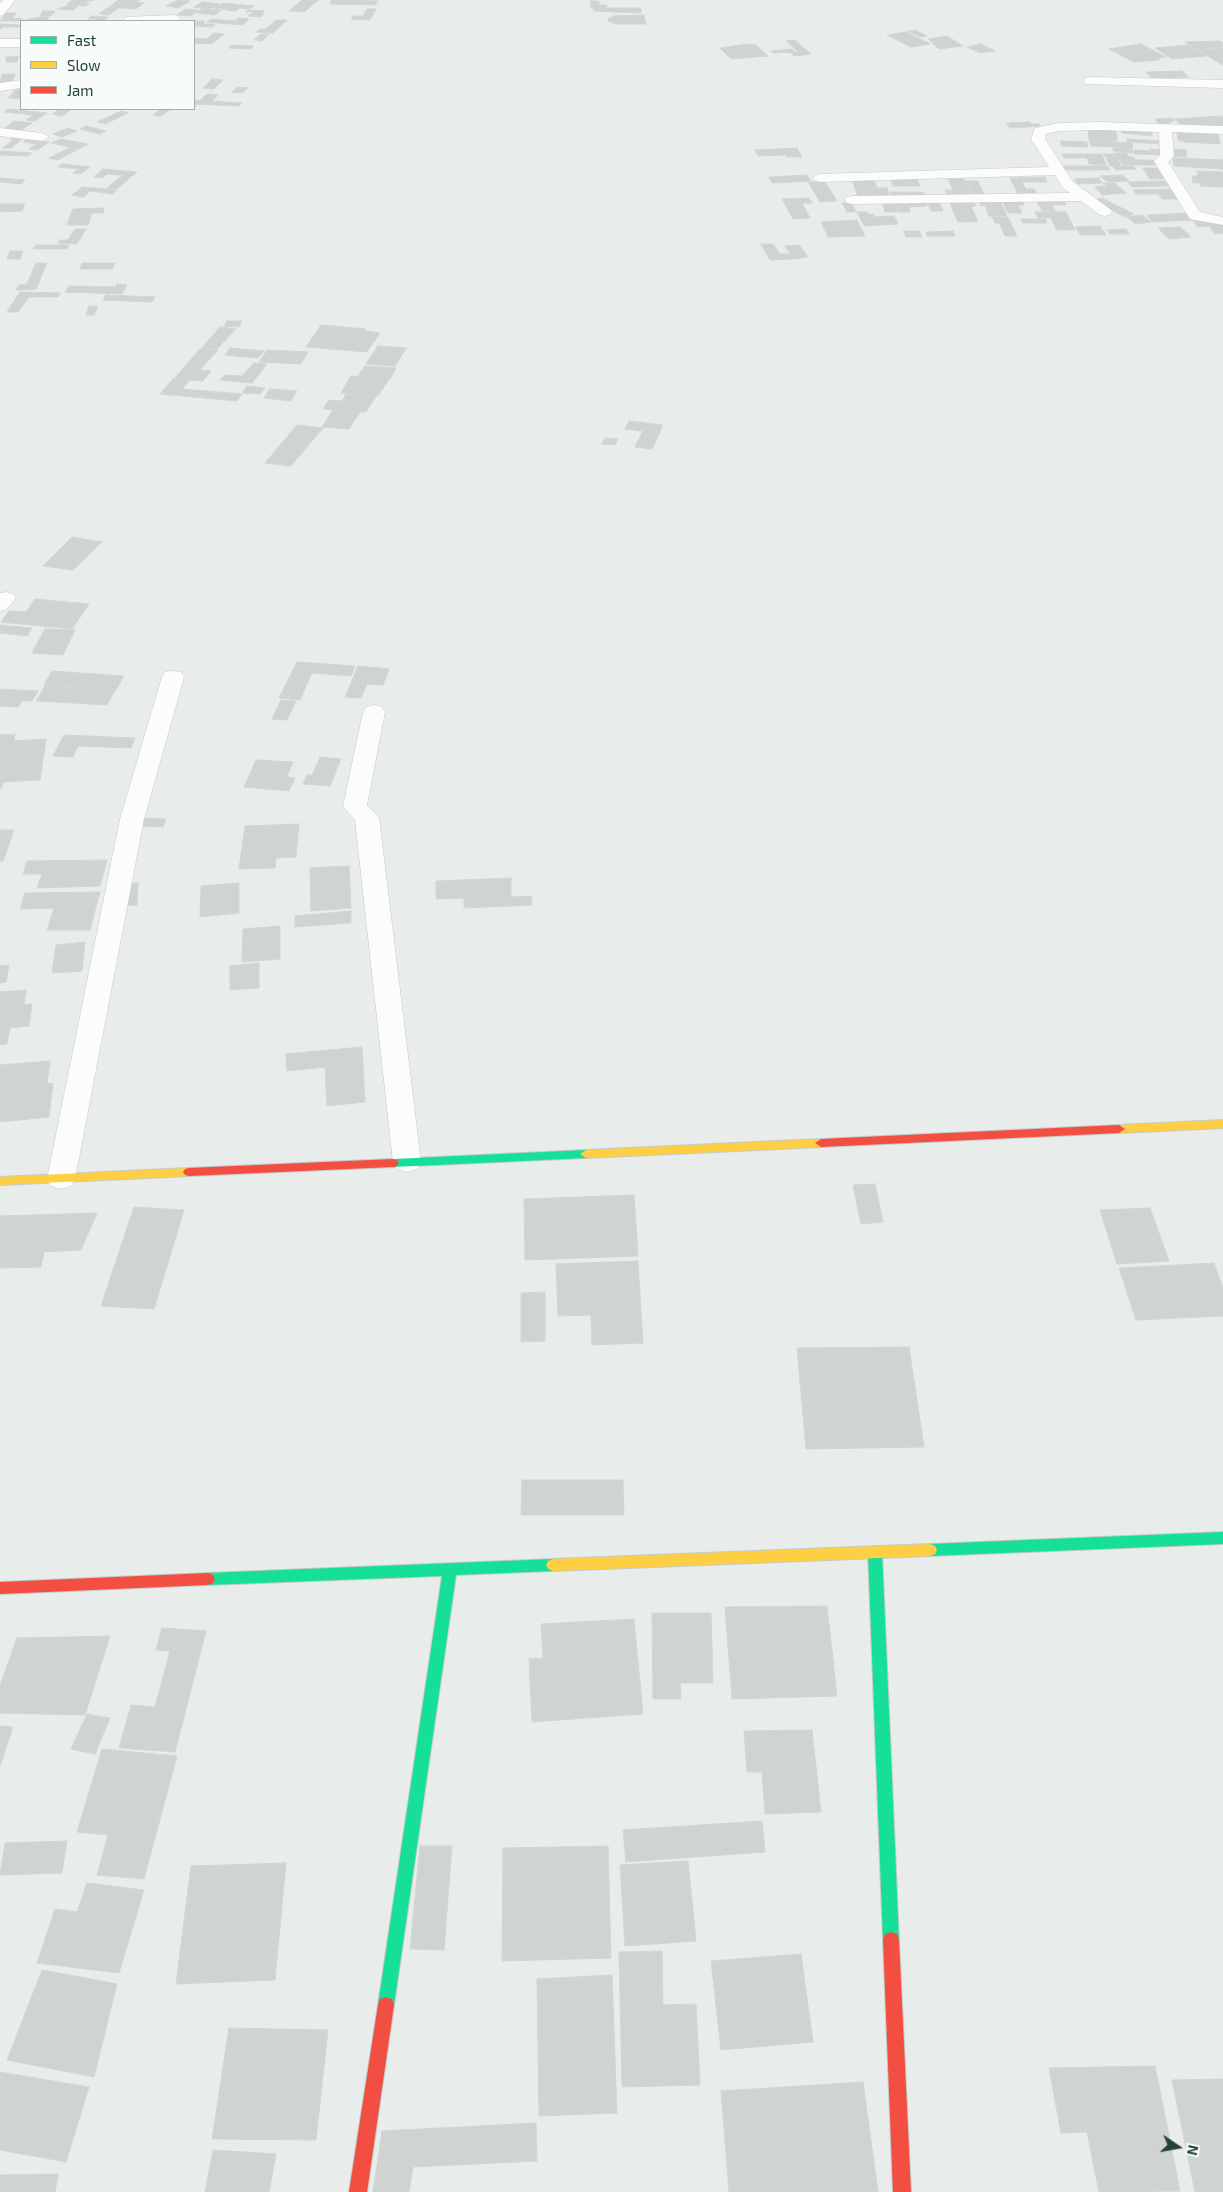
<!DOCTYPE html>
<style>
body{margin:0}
#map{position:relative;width:1223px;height:2192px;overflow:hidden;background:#e8edeb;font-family:"Exo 2",sans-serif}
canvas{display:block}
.legend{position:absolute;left:20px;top:20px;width:175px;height:90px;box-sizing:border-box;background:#f7fbf9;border:1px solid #a3b1ad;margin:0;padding:6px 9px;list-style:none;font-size:15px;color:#24423a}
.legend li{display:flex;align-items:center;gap:10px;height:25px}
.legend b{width:25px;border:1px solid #a3b1ad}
.north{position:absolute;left:1153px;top:2122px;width:50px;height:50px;-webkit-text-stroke:4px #f7fbf9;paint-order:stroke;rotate:102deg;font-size:14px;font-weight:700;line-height:20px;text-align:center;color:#24423a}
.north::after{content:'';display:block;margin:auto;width:18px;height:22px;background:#24423a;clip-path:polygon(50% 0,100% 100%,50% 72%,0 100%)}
</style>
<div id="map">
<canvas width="1223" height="2192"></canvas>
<ul class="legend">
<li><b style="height:6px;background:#16e098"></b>Fast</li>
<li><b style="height:6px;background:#ffcf43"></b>Slow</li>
<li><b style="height:6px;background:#f24e42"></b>Jam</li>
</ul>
<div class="north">N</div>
</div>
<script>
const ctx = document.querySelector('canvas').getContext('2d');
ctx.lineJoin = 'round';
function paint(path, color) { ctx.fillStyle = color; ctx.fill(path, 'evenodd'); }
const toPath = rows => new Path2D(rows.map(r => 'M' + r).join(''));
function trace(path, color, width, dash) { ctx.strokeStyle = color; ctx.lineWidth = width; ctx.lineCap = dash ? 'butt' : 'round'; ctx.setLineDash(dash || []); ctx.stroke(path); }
const building = toPath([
 [72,0,94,0,82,3,89,4,86,6,66,5,72,0],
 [118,0,140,0,137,2,144,3,136,9,109,7,118,0],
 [178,0,190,1,178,8,166,6,178,0],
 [302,0,318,0,304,12,289,11,302,0],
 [332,0,354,0,378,1,375,5,330,4,332,0],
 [590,1,599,1,599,5,606,5,607,8,591,8,590,1],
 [203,2,219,4,209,9,193,7,203,2],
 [224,3,254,6,249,9,240,8,235,11,213,8,224,3],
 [69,5,78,6,73,10,57,9,69,5],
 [107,8,118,8,109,15,99,14,107,8],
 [593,8,641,8,641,13,594,11,593,8],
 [185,9,198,10,191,16,177,15,185,9],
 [201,9,221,10,215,15,196,13,201,9],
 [367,9,376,9,370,20,351,19,353,16,363,16,367,9],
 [248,10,264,11,261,13,265,13,260,17,248,16,253,12,246,12,248,10],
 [43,11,55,11,51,16,40,16,43,11],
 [6,13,17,13,12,18,23,19,20,21,0,21,6,13],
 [644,15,646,24,613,24,613,22,609,22,608,18,612,18,612,16,644,15],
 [92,16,108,17,103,21,94,21,97,19,88,19,92,16],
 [40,17,49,17,47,21,27,21,29,19,40,17],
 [238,18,249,19,243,25,207,22,212,19,236,21,238,18],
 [276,20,287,20,273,33,256,32,260,29,266,29,276,20],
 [175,21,205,21,203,24,215,24,213,27,194,26,194,21,175,21],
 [0,24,21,25,21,27,3,27,0,30,0,24],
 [915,30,927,36,920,37,908,31,915,30],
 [906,32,930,44,911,47,887,35,906,32],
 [214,33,224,34,212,44,194,43,194,38,207,39,214,33],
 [261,34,269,34,262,41,254,40,261,34],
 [947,36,963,46,939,49,928,39,947,36],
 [795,40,811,54,794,56,791,53,798,52,786,41,795,40],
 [1219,41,1223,43,1223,47,1198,50,1185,42,1219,41],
 [747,44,756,45,768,56,731,59,720,48,747,44],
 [981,44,995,51,980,53,967,47,981,44],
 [1141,44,1166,57,1157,58,1160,60,1134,62,1109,49,1141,44],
 [232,45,254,46,251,49,229,48,232,45],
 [1188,45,1206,56,1172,59,1155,48,1188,45],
 [1223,48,1223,65,1199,51,1223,48],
 [792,49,795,52,774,53,771,51,792,49],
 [19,56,17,62,6,62,6,57,19,56],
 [1182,71,1189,77,1152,78,1146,72,1182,71],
 [2,74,15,74,12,82,0,83,2,74],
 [212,79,223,80,214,89,203,88,212,79],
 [19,86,21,86,21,99,8,98,19,86],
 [237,87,248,88,242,93,232,92,237,87],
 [207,94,218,95,212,101,201,100,207,94],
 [194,100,242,103,239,106,197,104,194,106,194,100],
 [8,109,47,113,35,121,26,120,34,115,4,112,8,109],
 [60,109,70,110,62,116,52,114,60,109],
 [161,109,171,109,161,116,153,115,161,109],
 [121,111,128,113,105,124,97,122,121,111],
 [1223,116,1223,127,1184,127,1174,119,1223,116],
 [1172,118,1174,121,1168,122,1171,126,1160,126,1155,119,1172,118],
 [14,121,32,123,20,131,2,130,14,121],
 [1029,122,1031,124,1039,124,1041,126,1010,128,1006,123,1029,122],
 [86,126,106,131,100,134,80,129,86,126],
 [1088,127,1116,129,1117,142,1089,140,1088,127],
 [68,128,77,131,62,137,53,134,68,128],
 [1121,128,1151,130,1152,136,1122,133,1121,128],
 [1177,132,1218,132,1220,144,1185,142,1178,140,1177,132],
 [14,137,24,138,11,148,3,148,13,140,10,140,14,137],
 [28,139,49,142,37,150,29,149,37,144,23,142,28,139],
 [61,139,88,144,79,149,51,143,61,139],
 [1127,139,1163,141,1164,144,1127,142,1127,139],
 [1061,141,1087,142,1088,147,1061,146,1061,141],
 [1090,141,1132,143,1133,148,1091,146,1090,141],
 [69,148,77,150,57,160,49,158,69,148],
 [797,148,802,157,787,157,786,155,758,156,755,150,797,148],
 [1113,148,1132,149,1133,153,1113,151,1113,148],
 [1151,149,1164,150,1165,155,1134,154,1134,150,1151,151,1151,149],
 [1169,149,1186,150,1187,157,1170,156,1169,149],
 [0,151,32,153,28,156,0,155,0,151],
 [1115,153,1126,153,1129,157,1134,157,1135,160,1119,160,1115,153],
 [1062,154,1102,154,1106,165,1089,164,1087,158,1064,158,1062,154],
 [1104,154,1115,154,1121,166,1110,166,1104,154],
 [1173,158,1223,160,1223,170,1222,169,1174,166,1173,158],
 [1120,160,1153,160,1155,165,1122,165,1120,160],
 [62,164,90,167,80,174,73,173,79,169,58,167,62,164],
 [1061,166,1108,166,1110,170,1063,170,1061,166],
 [1113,166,1133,166,1136,169,1116,170,1113,166],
 [1143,168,1157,168,1164,179,1150,179,1143,168],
 [103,169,137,172,117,189,107,188,123,175,107,174,102,178,94,177,103,169],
 [1197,171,1223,172,1223,187,1200,186,1200,183,1193,183,1192,176,1198,176,1197,171],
 [807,175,811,181,772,183,769,177,807,175],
 [1122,175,1129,181,1107,182,1100,176,1122,175],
 [1045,177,1047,182,1022,182,1026,189,1034,189,1037,193,1018,194,1010,178,1045,177],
 [0,178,25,180,21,184,0,182,0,178],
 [1099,178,1102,183,1078,184,1074,179,1099,178],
 [891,179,917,179,920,186,893,186,891,179],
 [948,179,964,179,971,195,948,196,945,190,953,190,948,179],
 [852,180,874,180,877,188,855,188,852,180],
 [966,181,978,181,984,194,972,194,966,181],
 [1165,181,1169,186,1132,187,1128,182,1165,181],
 [808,182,825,182,837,201,820,202,808,182],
 [1103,183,1115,183,1126,193,1102,195,1095,187,1107,186,1103,183],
 [82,187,117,190,113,194,90,191,84,197,72,195,82,187],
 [855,188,887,188,890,197,858,197,855,188],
 [1170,189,1178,199,1162,199,1158,194,1136,194,1133,190,1170,189],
 [890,192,923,192,925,197,892,197,890,192],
 [809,198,812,203,802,203,810,218,793,219,782,199,809,198],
 [1102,198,1134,214,1125,217,1093,200,1102,198],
 [1063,199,1066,205,1052,205,1055,211,1042,211,1036,200,1063,199],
 [1000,200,1007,216,989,216,985,205,981,206,978,201,1000,200],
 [1002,200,1022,200,1024,205,1018,205,1022,213,1008,213,1002,200],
 [894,201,925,201,927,206,909,207,910,212,898,212,894,201],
 [949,201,973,201,976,206,971,206,978,222,958,222,949,201],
 [882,202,893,202,897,212,885,212,882,202],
 [927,202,939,202,943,211,931,211,927,202],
 [842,203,852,203,856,212,847,212,842,203],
 [0,204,25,204,22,211,0,212,0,204],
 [104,208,103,213,92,213,88,225,67,225,73,209,104,208],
 [857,212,867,212,868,214,873,214,875,217,894,216,898,224,864,226,857,212],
 [1035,212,1066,212,1075,230,1057,230,1051,218,1038,218,1035,212],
 [1190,213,1195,220,1152,222,1147,215,1190,213],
 [1142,215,1151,222,1135,224,1127,217,1142,215],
 [992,217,1008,217,1017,236,1005,236,999,223,995,223,992,217],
 [1021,219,1045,219,1047,223,1023,223,1021,219],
 [857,220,865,236,828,237,821,222,857,220],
 [1193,221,1223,222,1223,233,1215,234,1209,226,1198,227,1193,221],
 [1100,226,1106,235,1081,235,1075,227,1100,226],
 [1180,227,1191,237,1169,239,1158,228,1180,227],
 [75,229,86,229,77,244,58,243,60,240,68,240,75,229],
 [1126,229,1129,234,1110,234,1107,230,1126,229],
 [904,231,919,231,922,237,906,237,904,231],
 [953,231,955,236,927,236,926,232,953,231],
 [761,244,773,244,780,254,789,254,793,259,770,260,761,244],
 [36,245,69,245,67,249,33,249,36,245],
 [799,245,808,257,794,259,785,246,799,245],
 [10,251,23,251,20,259,7,259,10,251],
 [36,263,47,263,36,289,16,290,19,285,27,284,36,263],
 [82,263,115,263,112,269,80,269,82,263],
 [117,284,127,285,122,294,65,292,69,286,115,287,117,284],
 [20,292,61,293,58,297,29,297,18,312,7,312,20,292],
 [106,295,155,297,152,302,103,300,106,295],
 [89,306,98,306,94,315,86,315,89,306],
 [227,321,242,321,239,327,224,326,227,321],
 [321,325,366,329,365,331,380,333,367,352,306,347,321,325],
 [220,327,236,329,217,349,202,348,220,327],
 [378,346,406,348,395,366,366,364,378,346],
 [230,348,264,351,258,358,225,355,230,348],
 [200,349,218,350,200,370,211,371,203,381,174,379,200,349],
 [267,350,308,352,301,364,259,362,267,350],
 [254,363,267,364,252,383,220,380,225,375,242,376,254,363],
 [365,366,396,368,390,379,358,376,365,366],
 [351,376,389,379,378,396,341,393,351,376],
 [173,379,189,381,182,389,242,394,237,401,160,394,173,379],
 [247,386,265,388,260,394,242,393,247,386],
 [270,389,297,391,291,401,264,398,270,389],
 [346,394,376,396,366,412,323,409,329,400,342,401,346,394],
 [333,410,360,412,349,429,322,427,333,410],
 [629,421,663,425,652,449,635,447,643,431,625,429,629,421],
 [297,425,323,428,291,466,265,463,297,425],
 [605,438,618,439,615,445,602,444,605,438],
 [72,537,102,542,73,570,43,566,72,537],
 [35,599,89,604,72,629,1,622,9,611,26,612,35,599],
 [0,625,32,628,27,636,0,633,0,625],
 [45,629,75,630,63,655,32,653,45,629],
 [297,662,355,666,351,676,312,673,300,700,279,698,297,662],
 [358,666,389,669,383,685,367,684,361,698,345,697,358,666],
 [52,671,124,676,116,690,44,685,52,671],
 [45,686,115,690,107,705,36,701,45,686],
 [0,689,38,691,32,701,22,701,18,707,0,706,0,689],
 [281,700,296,701,287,720,272,719,281,700],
 [15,734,14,741,46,739,40,780,3,782,2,788,0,788,0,735,15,734],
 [64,735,135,738,131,748,78,746,73,757,53,756,64,735],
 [320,757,341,759,330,786,303,784,307,775,312,775,320,757],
 [256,760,293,762,287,777,295,778,289,791,244,787,256,760],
 [143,818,166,819,163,827,141,826,143,818],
 [299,824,296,857,276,858,275,868,239,869,245,826,299,824],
 [0,830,14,830,3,861,0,861,0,830],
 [107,860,100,886,37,888,42,874,23,874,27,861,107,860],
 [349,866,351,908,311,911,310,868,349,866],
 [511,878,511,897,531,896,532,905,464,908,464,898,436,899,436,881,511,878],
 [138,883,137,905,116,906,117,885,138,883],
 [239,883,239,913,200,917,201,886,239,883],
 [100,892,90,930,47,930,54,908,20,909,25,893,100,892],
 [351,911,351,923,295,927,295,916,351,911],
 [280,926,280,959,242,962,243,929,280,926],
 [85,942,82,971,52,973,56,945,85,942],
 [259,963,259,988,230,990,230,966,259,963],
 [9,965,6,982,0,983,0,966,9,965],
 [26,990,24,1005,32,1004,29,1026,10,1028,7,1044,0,1045,0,992,26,990],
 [362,1047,365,1102,327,1106,325,1067,287,1071,286,1054,362,1047],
 [50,1061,47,1084,53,1083,49,1117,0,1122,0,1065,50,1061],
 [875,1184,883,1222,861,1224,853,1185,875,1184],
 [634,1195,638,1256,525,1260,524,1199,634,1195],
 [134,1207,184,1210,154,1309,101,1306,134,1207],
 [1150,1208,1169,1261,1117,1264,1100,1210,1150,1208],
 [97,1213,81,1250,44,1252,41,1267,0,1268,0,1216,97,1213],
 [638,1261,643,1343,592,1345,591,1315,558,1316,556,1264,638,1261],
 [1214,1263,1223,1288,1223,1316,1136,1320,1119,1268,1214,1263],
 [545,1292,545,1341,521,1342,521,1293,545,1292],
 [909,1347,924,1447,806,1449,797,1348,909,1347],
 [522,1480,623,1480,624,1515,521,1515,522,1480],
 [827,1606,837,1696,732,1699,725,1607,827,1606],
 [652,1613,711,1613,713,1683,680,1683,681,1699,653,1699,652,1613],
 [634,1619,643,1714,532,1722,529,1659,543,1658,541,1624,634,1619],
 [162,1628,206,1631,175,1752,119,1748,131,1705,155,1707,170,1651,156,1650,162,1628],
 [110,1636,85,1715,0,1713,0,1686,17,1638,110,1636],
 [87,1714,110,1718,95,1754,71,1749,87,1714],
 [0,1726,13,1727,0,1766,0,1726],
 [812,1730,821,1812,765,1814,762,1772,747,1772,744,1731,812,1730],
 [102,1749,177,1756,144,1879,97,1875,108,1835,77,1832,102,1749],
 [762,1821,765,1852,626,1862,623,1830,762,1821],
 [67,1841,62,1873,0,1875,5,1843,67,1841],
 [420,1846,452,1846,444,1950,410,1949,420,1846],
 [608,1846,611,1958,502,1961,503,1848,608,1846],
 [688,1861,696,1941,625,1946,620,1865,688,1861],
 [286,1863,275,1980,176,1984,191,1866,286,1863],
 [87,1883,144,1890,119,1973,37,1963,55,1909,77,1912,87,1883],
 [662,1951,663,2005,696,2004,700,2085,622,2087,619,1952,662,1951],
 [801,1954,813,2042,721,2050,711,1961,801,1954],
 [42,1970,117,1984,94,2077,7,2060,42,1970],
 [612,1975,617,2113,539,2116,537,1979,612,1975],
 [229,2028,328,2030,316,2140,212,2139,229,2028],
 [1155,2066,1180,2191,1099,2192,1087,2132,1061,2133,1049,2068,1155,2066],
 [0,2072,89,2087,66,2162,0,2150,0,2072],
 [1223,2079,1223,2192,1195,2192,1172,2080,1223,2079],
 [863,2082,878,2192,729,2192,721,2091,863,2082],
 [536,2123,537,2161,413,2167,409,2192,373,2192,382,2131,536,2123],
 [213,2150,276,2154,269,2192,205,2192,213,2150],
 [58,2174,55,2192,0,2192,0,2175,58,2174]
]);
const street = toPath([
 [3,0,15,0,4,14,0,16,0,4,3,0],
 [174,15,178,16,180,19,178,21,121,21,127,17,174,15],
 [0,39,21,39,21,47,0,47,0,39],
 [1090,77,1223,80,1223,88,1085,84,1084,81,1085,78,1090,77],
 [21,80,21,88,0,91,0,83,21,80],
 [1098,122,1223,126,1223,134,1172,132,1174,156,1168,162,1200,212,1223,217,1223,225,1190,219,1188,216,1154,161,1160,155,1159,132,1098,130,1059,131,1046,134,1045,139,1073,182,1110,209,1112,212,1110,215,1105,216,1100,215,1081,201,852,204,847,203,845,200,847,197,852,196,1070,193,1063,188,1055,175,819,182,812,178,819,174,1049,167,1031,139,1035,128,1059,123,1098,122],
 [0,128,42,133,49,137,42,141,0,136,0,128],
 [6,592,13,594,16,598,7,609,0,611,0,593,6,592],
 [173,671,181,672,184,677,144,819,75,1179,71,1186,61,1189,51,1186,47,1179,120,819,162,677,165,672,173,671],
 [374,705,382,707,385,712,367,805,379,818,421,1162,417,1169,407,1172,397,1169,393,1162,355,820,343,806,363,712,366,707,374,705]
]);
const fast = toPath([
 [586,1150,592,1154,586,1158,393,1167,389,1166,387,1163,389,1160,393,1159,586,1150],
 [1223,1532,1223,1544,930,1556,925,1554,923,1550,925,1546,930,1544,1223,1532],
 [875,1546,880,1548,882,1552,899,1940,897,1946,891,1948,885,1946,883,1940,868,1552,870,1548,875,1546],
 [553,1559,558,1561,560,1565,558,1569,553,1571,456,1575,394,2005,392,2011,386,2013,380,2011,378,2005,442,1576,208,1585,203,1583,201,1579,203,1575,208,1573,553,1559]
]);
const slow = toPath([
 [1223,1120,1223,1128,1119,1133,1113,1129,1119,1125,1223,1120],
 [821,1139,827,1143,821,1147,586,1158,580,1154,586,1150,821,1139],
 [189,1168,193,1169,195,1172,193,1175,189,1176,0,1185,0,1177,189,1168],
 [930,1544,935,1546,937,1550,935,1554,930,1556,553,1571,548,1569,546,1565,548,1561,553,1559,930,1544]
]);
const jam = toPath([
 [1119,1125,1125,1129,1119,1133,821,1147,815,1143,821,1139,1119,1125],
 [393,1159,397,1160,399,1163,397,1166,393,1167,189,1176,185,1175,183,1172,185,1169,189,1168,393,1159],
 [208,1573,213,1575,215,1579,213,1583,208,1585,0,1594,0,1582,208,1573],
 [891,1932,897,1934,899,1940,911,2192,893,2192,883,1940,885,1934,891,1932],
 [386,1997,392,1999,394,2005,367,2192,349,2192,378,2005,380,1999,386,1997]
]);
paint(building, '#cfd4d2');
trace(building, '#d1d6d4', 1);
trace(street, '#c5cac8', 1);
trace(fast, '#c3cbc8', 2);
trace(slow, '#c3cbc8', 2);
trace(jam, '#c3cbc8', 2);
paint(street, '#fcfcfc');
paint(fast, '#16e098');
paint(slow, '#ffcf43');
paint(jam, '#f24e42');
</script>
